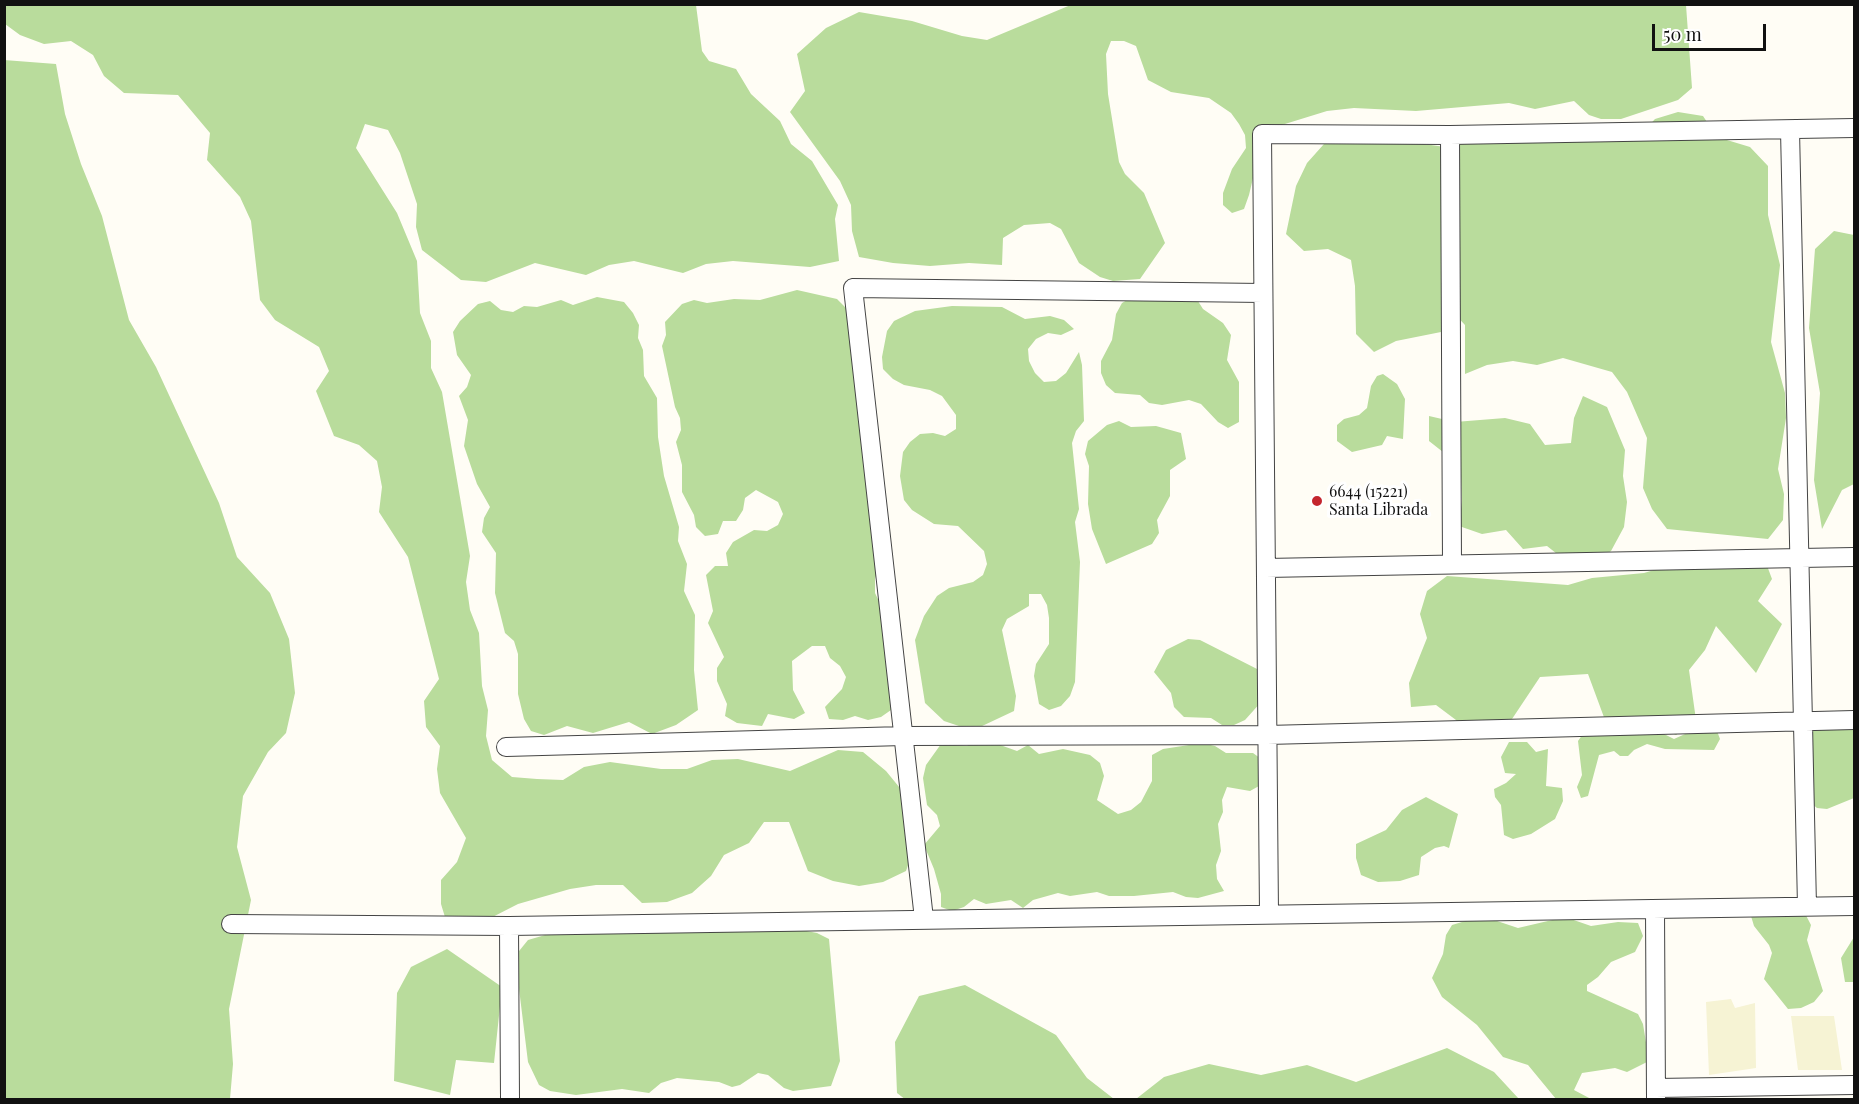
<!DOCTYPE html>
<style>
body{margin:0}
#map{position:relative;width:1859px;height:1104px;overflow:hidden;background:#fffdf5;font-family:"Playfair Display",serif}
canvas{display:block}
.frame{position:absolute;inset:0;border:6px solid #111;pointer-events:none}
.scale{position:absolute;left:1652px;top:24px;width:114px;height:27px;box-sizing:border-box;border:3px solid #111;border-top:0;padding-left:8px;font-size:18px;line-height:21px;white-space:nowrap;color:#111;-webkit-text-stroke:4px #fff;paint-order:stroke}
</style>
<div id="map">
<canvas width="1859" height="1104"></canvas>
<div class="frame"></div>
<div class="scale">50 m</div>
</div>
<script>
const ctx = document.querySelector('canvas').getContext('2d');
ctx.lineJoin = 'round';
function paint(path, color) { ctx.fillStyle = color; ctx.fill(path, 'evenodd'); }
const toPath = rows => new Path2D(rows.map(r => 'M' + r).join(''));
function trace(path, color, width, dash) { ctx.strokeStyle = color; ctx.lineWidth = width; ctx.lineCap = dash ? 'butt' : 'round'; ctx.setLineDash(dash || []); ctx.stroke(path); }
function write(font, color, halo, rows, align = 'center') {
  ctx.font = font + ' "Playfair Display",serif'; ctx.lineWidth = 6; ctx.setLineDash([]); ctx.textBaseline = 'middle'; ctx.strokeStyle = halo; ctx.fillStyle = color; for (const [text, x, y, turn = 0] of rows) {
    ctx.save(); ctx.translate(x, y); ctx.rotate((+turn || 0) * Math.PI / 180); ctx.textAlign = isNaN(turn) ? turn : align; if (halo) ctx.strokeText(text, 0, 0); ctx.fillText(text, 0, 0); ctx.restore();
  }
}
const farmland = toPath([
 [1731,999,1735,1008,1755,1003,1756,1068,1709,1075,1706,1002],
 [1791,1016,1834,1016,1842,1070,1798,1070]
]);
const forest = toPath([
 [1073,4,1686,5,1692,88,1678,100,1621,119,1601,119,1589,115,1574,101,1535,109,1509,103,1416,111,1354,108,1327,111,1259,132,1258,157,1249,195,1244,209,1232,213,1223,205,1223,193,1232,169,1246,148,1245,135,1239,124,1231,113,1209,98,1171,92,1148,80,1136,46,1124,41,1111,41,1106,54,1108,94,1119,162,1125,174,1144,193,1165,243,1140,279,1113,281,1100,277,1079,263,1061,229,1050,223,1024,225,1003,238,1002,265,969,263,930,266,893,263,859,257,852,231,851,205,840,181,790,112,805,91,797,54,826,28,859,12,912,21,962,36,987,40],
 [4,5,696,5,702,51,709,61,736,69,751,94,780,121,791,144,812,161,838,205,835,219,839,261,810,267,733,261,706,264,683,273,634,261,609,265,586,275,535,263,486,282,461,280,422,250,416,227,417,204,400,153,388,130,365,124,356,148,397,213,417,261,420,313,431,341,431,368,442,392,470,556,466,582,470,610,479,633,482,686,488,710,486,736,492,760,512,777,537,779,563,780,584,767,610,762,661,769,687,769,712,760,738,759,790,771,838,750,863,752,886,771,904,793,915,845,906,871,883,882,859,886,833,881,808,871,789,822,764,822,749,843,724,855,711,876,692,893,667,902,642,903,623,885,596,885,570,889,518,904,473,927,448,927,441,904,441,880,457,862,466,838,440,793,437,769,440,746,426,727,424,701,439,679,408,557,379,512,382,487,377,461,359,445,334,436,316,391,329,371,319,347,275,320,260,300,251,221,240,197,207,160,210,133,178,95,124,93,104,76,93,55,71,41,44,44,20,35,5,24],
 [4,60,56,64,65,114,81,164,102,216,129,320,156,367,219,503,237,557,270,593,289,639,295,693,286,733,268,752,243,796,237,847,251,900,229,1009,233,1064,230,1099,5,1099],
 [1678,112,1703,116,1717,137,1750,147,1768,166,1768,215,1780,265,1771,342,1785,393,1786,418,1778,469,1784,494,1783,520,1768,539,1667,529,1652,509,1643,488,1647,438,1627,392,1612,372,1563,358,1537,365,1513,361,1487,365,1465,374,1465,325,1448,307,1446,331,1396,341,1374,352,1356,334,1355,286,1351,260,1328,249,1304,251,1286,234,1296,186,1307,163,1324,144,1347,133,1445,147,1493,133,1591,130,1614,142,1638,137,1655,119],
 [1834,231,1854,235,1854,484,1842,490,1822,529,1814,480,1820,393,1809,328,1815,249],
 [797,290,837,299,846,308,852,319,883,553,875,579,875,593,892,628,885,655,895,683,891,710,881,717,868,720,855,716,843,720,829,719,825,707,842,689,846,677,840,666,830,658,825,646,812,646,792,661,793,690,805,713,794,719,768,714,762,726,737,723,725,716,727,704,717,681,717,668,724,657,708,623,713,611,706,575,715,566,728,566,726,553,733,542,754,530,767,531,778,525,783,514,778,502,756,490,745,498,743,510,736,521,723,521,718,534,705,536,696,527,694,515,682,492,682,465,676,442,681,430,680,418,675,407,662,346,666,335,665,322,682,304,694,300,707,303,734,299,760,300],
 [1134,296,1196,298,1203,309,1223,323,1231,335,1227,360,1239,382,1239,422,1228,428,1218,422,1201,404,1189,400,1162,405,1149,403,1140,395,1115,393,1106,385,1101,373,1101,361,1112,340,1116,314,1122,303],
 [597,297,624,302,633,313,639,325,638,338,643,350,644,376,657,398,658,437,664,476,679,527,678,541,687,564,684,591,695,615,694,670,698,710,676,725,652,734,629,722,593,733,567,726,544,735,531,731,524,719,518,694,518,654,514,641,505,633,495,593,496,553,482,532,484,518,490,507,477,484,464,446,468,420,459,396,467,387,471,375,457,355,453,332,460,321,478,304,490,301,501,310,513,312,524,306,537,307,561,300,573,305],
 [952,306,1002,307,1025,319,1050,316,1064,320,1074,329,1061,335,1048,333,1036,339,1028,349,1029,361,1035,373,1044,382,1056,381,1066,373,1079,352,1082,365,1084,421,1076,431,1072,443,1079,509,1075,522,1080,562,1075,682,1070,696,1061,706,1049,710,1039,704,1034,676,1036,664,1049,644,1049,618,1047,605,1041,594,1029,594,1029,606,1007,619,1002,630,1016,696,1014,711,980,727,968,729,944,721,925,703,915,640,924,616,937,596,949,588,973,582,983,575,987,564,984,551,958,526,934,524,912,510,904,500,900,476,903,452,910,442,920,434,933,433,945,436,956,429,956,415,942,396,930,390,904,385,893,379,883,369,882,357,887,331,894,321,915,311],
 [1383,374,1397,384,1405,399,1403,439,1387,436,1382,445,1352,452,1337,441,1337,425,1344,419,1359,415,1367,408,1371,386,1377,376],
 [1583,396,1607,407,1625,450,1623,476,1627,502,1624,527,1611,551,1590,565,1566,561,1547,546,1523,549,1506,530,1482,534,1459,526,1462,501,1461,476,1448,456,1429,441,1429,416,1455,422,1505,418,1530,424,1545,445,1571,443,1574,418],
 [1119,421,1131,427,1156,426,1181,433,1186,459,1170,470,1170,496,1157,520,1159,533,1152,544,1106,564,1092,529,1088,504,1089,466,1085,454,1088,441,1107,425],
 [1691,559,1766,563,1772,579,1758,601,1782,624,1756,673,1716,626,1705,650,1689,670,1696,720,1676,735,1653,725,1605,720,1588,674,1540,677,1512,719,1494,737,1469,739,1456,720,1436,705,1411,707,1409,683,1427,638,1420,614,1427,591,1447,576,1568,585,1592,578,1644,573],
 [1188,639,1200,640,1261,671,1262,701,1245,720,1234,725,1222,725,1211,718,1184,717,1174,707,1171,693,1154,672,1166,650],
 [1854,717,1854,798,1827,809,1817,808,1811,803,1812,733,1818,722],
 [1694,730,1717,731,1720,739,1714,750,1665,749,1647,744,1634,750,1628,756,1620,756,1614,751,1599,755,1588,796,1581,798,1577,787,1582,775,1578,741,1585,731,1664,734,1674,739],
 [977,740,989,741,1017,751,1028,745,1039,754,1063,749,1090,755,1100,763,1104,776,1097,800,1118,814,1131,810,1141,802,1152,781,1152,755,1163,749,1202,743,1215,746,1226,753,1253,753,1264,761,1259,786,1250,791,1227,787,1222,800,1223,812,1218,824,1221,851,1216,865,1217,879,1224,891,1198,898,1186,897,1173,892,1134,896,1109,896,1097,892,1070,896,1058,893,1033,900,1023,908,1011,900,986,904,974,899,964,907,952,911,941,907,941,894,934,869,924,845,940,826,937,815,927,805,923,778,926,765,941,744,967,746],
 [1509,742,1527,742,1536,752,1548,749,1546,786,1562,788,1563,801,1555,819,1531,834,1513,839,1504,835,1501,805,1495,797,1494,789,1506,783,1516,774,1505,773,1501,757],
 [1426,797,1458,814,1449,848,1444,846,1435,848,1421,857,1419,875,1400,881,1378,882,1361,875,1356,858,1356,844,1386,830,1402,810],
 [1800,904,1811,925,1807,940,1823,991,1814,1002,1801,1008,1788,1009,1764,979,1772,953,1769,945,1754,926,1751,916],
 [1482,916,1518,928,1565,917,1591,926,1618,922,1638,923,1643,936,1635,952,1611,962,1598,977,1587,985,1587,991,1638,1014,1643,1024,1649,1061,1627,1072,1615,1068,1582,1073,1574,1090,1591,1099,1556,1099,1528,1065,1503,1057,1477,1025,1442,997,1432,978,1443,954,1446,935,1452,925],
 [637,925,786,927,817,933,829,939,840,1061,831,1086,793,1091,784,1088,768,1075,758,1073,740,1085,732,1087,719,1082,677,1078,661,1083,649,1093,622,1089,576,1095,550,1091,539,1085,528,1062,515,956,528,940,552,933,576,935],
 [1854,937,1854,982,1845,982,1841,958],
 [447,949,502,987,494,1063,456,1060,450,1095,394,1081,397,993,411,967],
 [965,985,1056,1035,1087,1078,1114,1099,906,1100,897,1093,895,1042,919,996],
 [1447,1048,1494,1072,1519,1099,1136,1099,1164,1077,1209,1064,1261,1075,1307,1065,1356,1082]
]);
const minor = toPath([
 [1790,130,1807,906],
 [1450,135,1452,564],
 [1266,568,1854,557],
 [506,747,903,736,1267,735,1854,720],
 [1655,909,1656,1100],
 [1269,914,1262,134,1450,135,1854,128],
 [924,919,853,288,1263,293],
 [231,924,509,926,1854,906],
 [509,926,510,1100],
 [1656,1088,1854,1085]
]);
const markers = [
 [1317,501,6,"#c4262e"]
];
const poiNames = [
 ["6644 (15221)",1329,492],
 ["Santa Librada",1329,510]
];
paint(farmland, '#f6f3d4');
paint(forest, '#b9dc9c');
trace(minor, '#444', 20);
trace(minor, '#fff', 18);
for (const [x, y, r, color] of markers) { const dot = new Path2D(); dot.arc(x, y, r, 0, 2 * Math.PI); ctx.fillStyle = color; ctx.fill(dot); trace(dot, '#fff', 2); }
write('16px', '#111', '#fff', poiNames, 'left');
</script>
